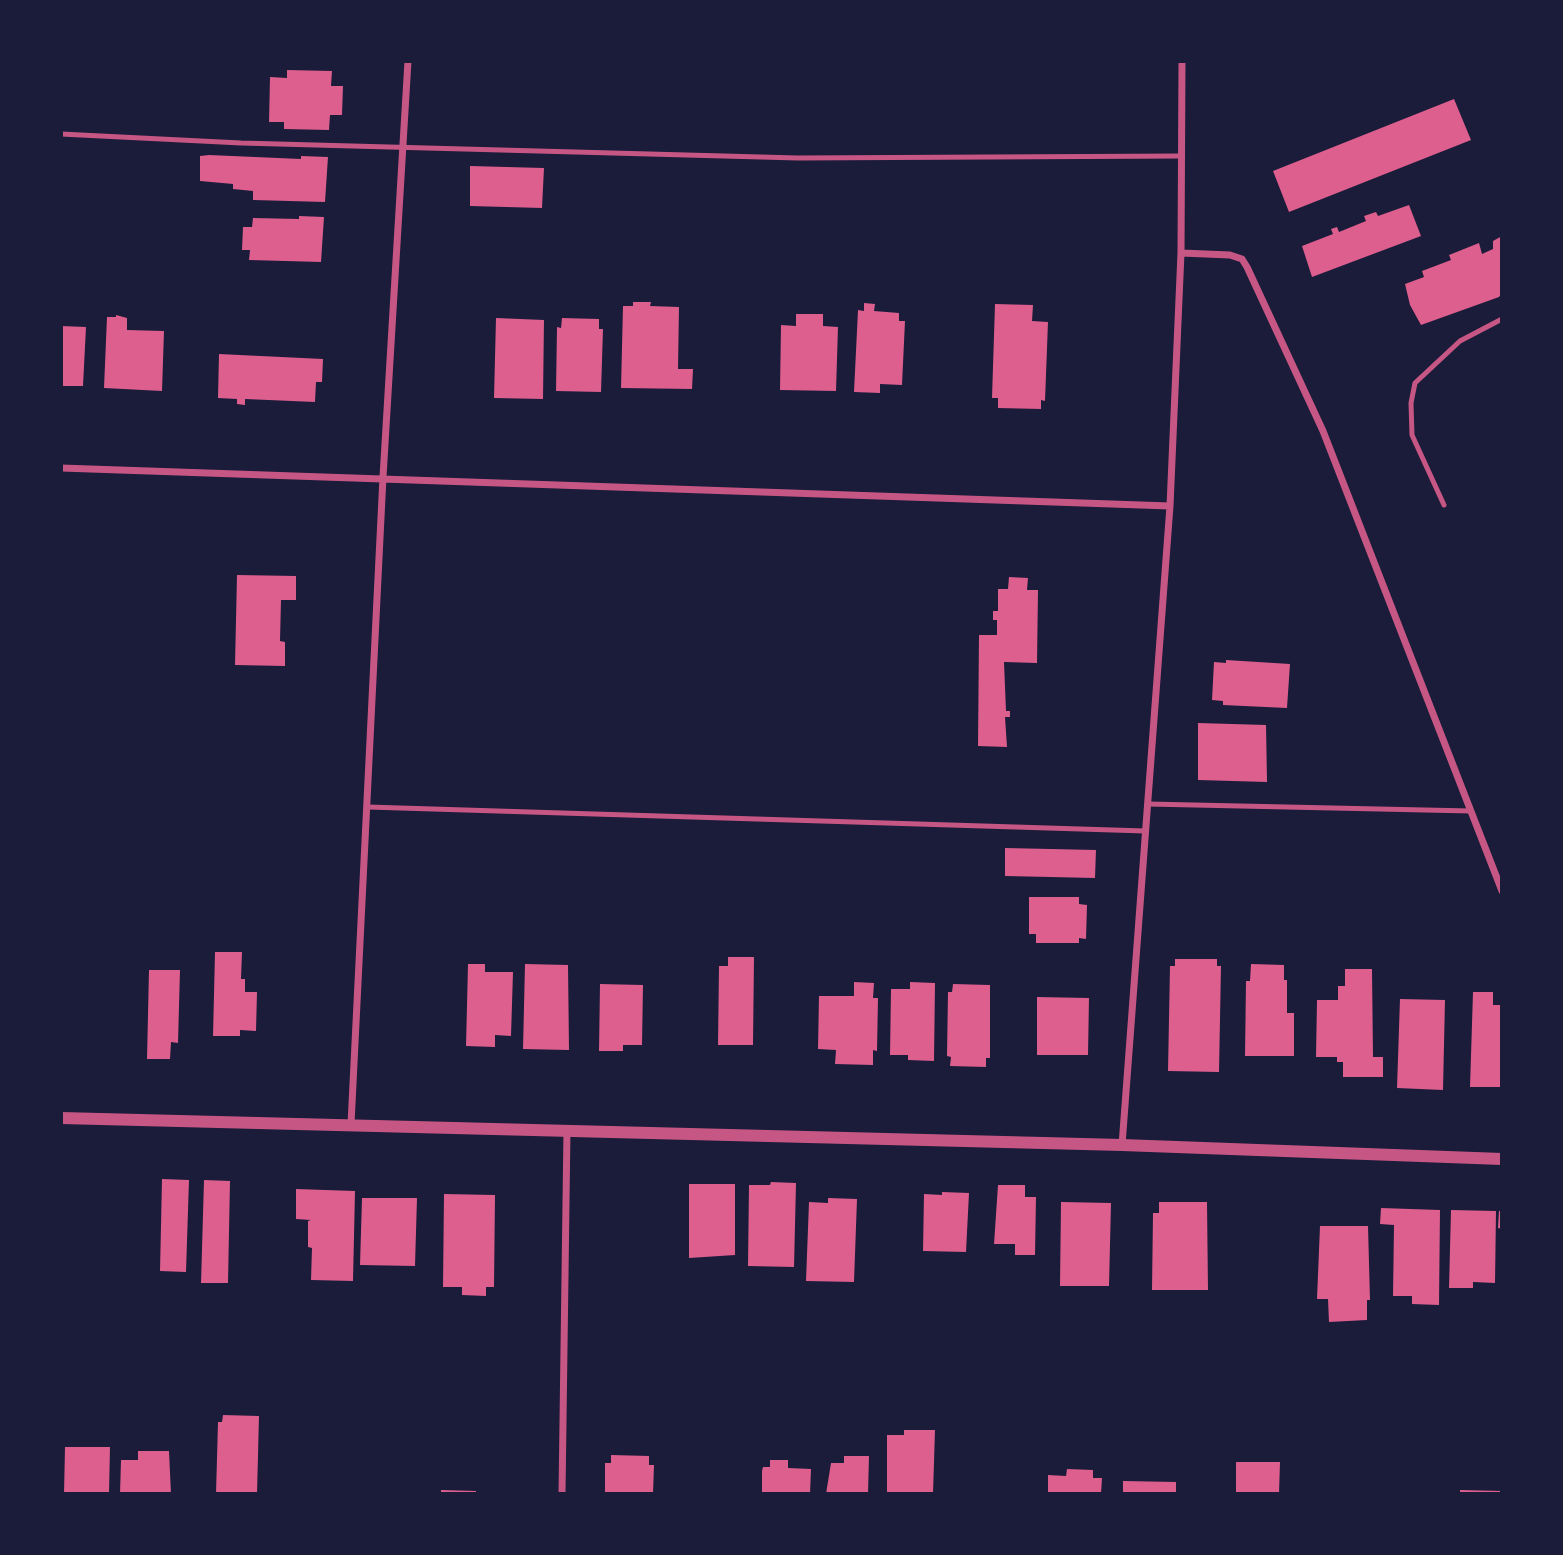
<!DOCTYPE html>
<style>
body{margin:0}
#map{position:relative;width:1563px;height:1555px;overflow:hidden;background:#1b1b3a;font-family:Montserrat,sans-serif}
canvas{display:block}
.frame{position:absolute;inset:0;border:63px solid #1b1b3a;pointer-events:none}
</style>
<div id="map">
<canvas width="1563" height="1555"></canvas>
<div class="frame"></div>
</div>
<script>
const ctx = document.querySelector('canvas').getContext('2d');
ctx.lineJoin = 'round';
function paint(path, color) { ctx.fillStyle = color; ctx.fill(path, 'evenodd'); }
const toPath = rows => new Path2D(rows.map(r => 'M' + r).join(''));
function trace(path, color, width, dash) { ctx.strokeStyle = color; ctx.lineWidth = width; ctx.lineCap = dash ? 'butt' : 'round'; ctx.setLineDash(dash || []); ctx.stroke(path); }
const building = toPath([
 [287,70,332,71,331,86,343,86,342,115,330,115,329,130,284,129,284,122,269,122,270,77,287,78],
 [1454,99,1471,140,1289,212,1273,171],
 [209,155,301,159,301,156,328,157,325,202,253,200,253,191,233,189,233,184,200,181,200,156],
 [470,166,544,168,542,208,470,206],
 [1409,205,1421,236,1312,277,1302,246,1333,234,1331,229,1337,227,1339,232,1366,221,1364,216,1376,212,1378,216],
 [299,216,324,217,321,262,249,260,250,250,242,250,243,227,252,227,253,218,299,219],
 [1502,236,1502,293,1499,297,1421,325,1410,305,1405,284,1424,277,1422,271,1451,260,1449,255,1479,243,1482,254,1493,249,1493,241],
 [633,302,651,302,650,306,679,307,678,369,693,369,692,389,621,388,623,306,633,306],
 [864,303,875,304,874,311,899,313,899,321,905,321,902,385,880,384,880,393,854,392,858,310,864,311],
 [995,304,1033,305,1032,321,1048,322,1045,401,1041,400,1041,409,998,408,998,398,992,398],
 [796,314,823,314,823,326,838,327,836,391,780,390,781,325,796,326],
 [116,315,127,318,127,330,164,331,162,391,104,388,107,317,116,317],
 [496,318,544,320,543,399,494,398],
 [562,318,599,319,599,329,603,329,601,392,556,391,557,327,561,328],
 [61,326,86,327,83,386,61,386],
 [219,354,323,359,322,382,316,382,315,402,245,399,245,405,237,404,237,399,218,398],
 [237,575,296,576,296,600,281,600,280,641,285,642,285,666,235,665],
 [1009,577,1028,578,1027,590,1038,590,1037,663,1004,662,1006,711,1010,711,1010,717,1005,717,1007,747,978,746,979,635,997,635,997,620,993,620,993,611,998,611,998,589,1008,589],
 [1226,660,1290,664,1287,708,1223,705,1223,701,1212,700,1214,662,1226,663],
 [1198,723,1266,725,1267,782,1198,780],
 [1005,848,1096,850,1095,878,1005,876],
 [1029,897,1079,897,1079,904,1087,905,1086,939,1079,938,1079,943,1036,943,1036,934,1029,934],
 [215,952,242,952,241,979,245,979,245,992,257,992,256,1031,240,1030,240,1036,213,1036],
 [728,957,754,957,753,1045,718,1045,719,966,728,966],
 [1175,959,1217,959,1217,966,1221,966,1219,1072,1168,1071,1170,966,1175,966],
 [468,964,485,964,485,972,513,972,511,1036,495,1035,495,1047,466,1046],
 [525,964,568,965,569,1050,523,1049],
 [1251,964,1284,965,1284,980,1287,980,1287,1013,1294,1013,1294,1056,1245,1056,1246,981,1250,981],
 [1345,969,1372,969,1373,1057,1383,1057,1383,1077,1343,1077,1343,1062,1337,1062,1337,1057,1316,1057,1317,1000,1338,1000,1338,986,1345,986],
 [149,970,180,970,178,1043,171,1042,170,1059,147,1059],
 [854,982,874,983,873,998,878,998,877,1051,873,1050,873,1065,835,1064,836,1050,818,1049,819,996,854,996],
 [910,982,935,983,934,1061,908,1060,908,1055,890,1055,891,989,910,989],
 [600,984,643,985,642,1045,623,1045,623,1051,599,1051],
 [953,984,990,985,990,1058,986,1058,986,1067,950,1066,951,1057,947,1056,948,992,952,992],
 [1473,992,1493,992,1493,1005,1502,1005,1502,1087,1470,1087],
 [1037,997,1089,998,1088,1055,1037,1055],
 [1400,999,1445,1000,1443,1090,1397,1088],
 [162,1179,189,1180,186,1272,160,1271],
 [204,1180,230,1181,228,1283,201,1283],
 [771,1182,796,1183,794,1267,748,1266,749,1185,770,1185],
 [689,1184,735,1184,735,1255,689,1258],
 [998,1185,1025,1185,1025,1197,1036,1197,1035,1255,1015,1255,1015,1244,994,1244],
 [296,1189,355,1191,353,1281,311,1280,312,1248,308,1247,308,1221,311,1220,296,1219],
 [942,1192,969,1193,966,1252,923,1251,924,1194,942,1195],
 [444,1194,495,1195,494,1287,486,1287,486,1296,462,1295,462,1287,443,1287],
 [362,1198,417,1198,415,1266,360,1265],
 [828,1198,857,1199,854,1282,806,1281,809,1202,828,1203],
 [1061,1202,1111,1203,1109,1286,1060,1286],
 [1159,1202,1207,1202,1208,1290,1152,1290,1153,1213,1159,1213],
 [1381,1208,1440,1210,1439,1305,1412,1304,1412,1296,1393,1296,1394,1225,1380,1224],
 [1451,1210,1496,1211,1495,1283,1473,1282,1473,1288,1449,1288],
 [1499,1211,1502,1211,1502,1229,1498,1228],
 [1320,1226,1368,1226,1370,1300,1367,1300,1367,1320,1329,1322,1328,1299,1317,1299],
 [223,1415,259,1416,257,1494,216,1494,218,1422,222,1422],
 [904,1430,935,1430,933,1494,887,1494,887,1435,904,1435],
 [65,1447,110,1447,109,1494,64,1494],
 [138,1451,169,1451,171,1494,120,1494,121,1460,138,1460],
 [611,1455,649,1456,649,1465,654,1465,653,1494,605,1494,605,1463,611,1463],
 [844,1456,869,1456,868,1494,826,1494,831,1463,844,1463],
 [770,1460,788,1460,788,1468,811,1469,810,1494,762,1494,762,1471,763,1467,770,1467],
 [1236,1462,1280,1462,1279,1494,1236,1494],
 [1067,1469,1093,1470,1093,1478,1102,1478,1101,1494,1048,1494,1048,1475,1066,1476],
 [1123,1481,1176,1482,1176,1494,1123,1494],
 [441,1490,476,1491,476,1494,441,1494],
 [1460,1490,1502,1491,1502,1494,1460,1494]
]);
const service = toPath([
 [61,134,241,143,798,158,1181,156],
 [1444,505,1412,435,1411,403,1415,383,1460,341,1502,319],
 [1148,804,1471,811],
 [368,807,1145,831]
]);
const minor = toPath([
 [1181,253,1230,255,1242,259,1247,267,1323,431,1502,891],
 [61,468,1170,506],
 [351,1124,383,477,408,61],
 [1122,1145,1170,506,1181,253,1182,61],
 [562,1494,567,1130]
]);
const tertiary = toPath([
 [61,1118,1122,1145,1502,1159]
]);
paint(building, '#dd5f8e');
trace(service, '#c65784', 5);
trace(minor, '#c65784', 7);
trace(tertiary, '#c65784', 12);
</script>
